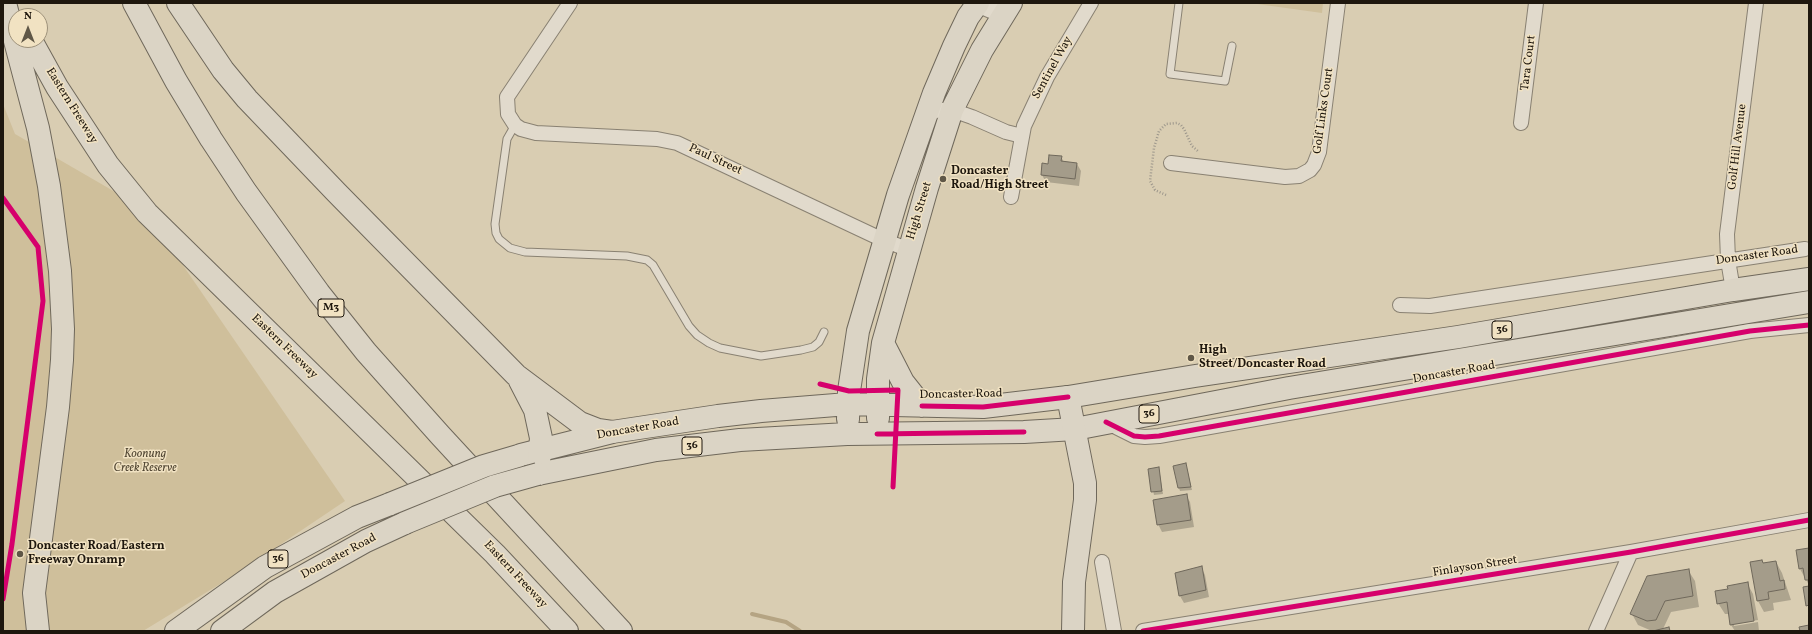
<!DOCTYPE html>
<style>
body{margin:0}
#map{position:relative;width:1812px;height:634px;overflow:hidden;background:#d9cdb2;font-family:Vollkorn,serif}
canvas{display:block}
.frame{position:absolute;inset:0;border:4px solid #1e170e;pointer-events:none}
.north{position:absolute;left:8px;top:8px;width:40px;height:40px;box-sizing:border-box;background:#f1e2c2;border:1px solid #9d917a;border-radius:50%;rotate:0deg;font-size:11px;font-weight:700;line-height:16px;text-align:center;color:#1e170e}
.north::after{content:'';display:block;margin:auto;width:14px;height:18px;background:#5f5747;clip-path:polygon(50% 0,100% 100%,50% 72%,0 100%)}
</style>
<div id="map">
<canvas width="1812" height="634"></canvas>
<div class="frame"></div>
<div class="north">N</div>
</div>
<script>
const ctx = document.querySelector('canvas').getContext('2d');
ctx.lineJoin = 'round';
function paint(path, color) { ctx.fillStyle = color; ctx.fill(path, 'evenodd'); }
const toPath = rows => new Path2D(rows.map(r => 'M' + r).join(''));
function trace(path, color, width, dash) { ctx.strokeStyle = color; ctx.lineWidth = width; ctx.lineCap = dash ? 'butt' : 'round'; ctx.setLineDash(dash || []); ctx.stroke(path); }
function write(font, color, halo, rows, align = 'center') {
  ctx.font = font + ' Vollkorn,serif'; ctx.lineWidth = 3; ctx.setLineDash([]); ctx.textBaseline = 'middle'; ctx.strokeStyle = halo; ctx.fillStyle = color; for (const [text, x, y, turn = 0] of rows) {
    ctx.save(); ctx.translate(x, y); ctx.rotate((+turn || 0) * Math.PI / 180); ctx.textAlign = isNaN(turn) ? turn : align; if (halo) ctx.strokeText(text, 0, 0); ctx.fillText(text, 0, 0); ctx.restore();
  }
}
const green = toPath([
 [1250,3,1323,3,1322,13],
 [3,104,15,134,110,189,147,213,345,501,238,573,143,631,3,631]
]);
const shadow = toPath([
 [1061,157,1064,162,1077,164,1081,171,1079,186,1046,182,1042,175,1049,165],
 [1186,464,1192,490,1180,491,1179,488],
 [1159,468,1163,494,1154,495,1149,470],
 [1186,495,1190,502,1194,527,1162,532,1158,524],
 [1809,549,1809,585,1800,569],
 [1752,562,1764,564,1776,562,1782,573,1791,600,1773,603,1774,610,1764,612,1758,601],
 [1201,567,1205,575,1209,597,1184,603,1180,596,1176,573],
 [1688,570,1695,581,1699,607,1671,612,1663,629,1670,631,1652,631,1638,625,1632,614],
 [1747,583,1753,594,1758,620,1734,624,1734,626,1758,622,1759,631,1735,631,1731,625,1730,614,1725,614,1718,603,1729,590]
]);
const stream = toPath([
 [752,614,786,622,800,631]
]);
const building = toPath([
 [1049,155,1062,156,1061,161,1077,163,1075,179,1041,175,1042,163,1048,164,1049,155],
 [1186,463,1191,487,1178,488,1173,466,1186,463],
 [1159,467,1162,491,1151,492,1148,469,1159,467],
 [1187,494,1191,520,1157,525,1153,500,1187,494],
 [1809,548,1809,580,1805,580,1803,568,1799,569,1796,550,1809,548],
 [1762,560,1763,563,1776,561,1780,581,1784,580,1785,589,1768,592,1769,599,1757,601,1750,562,1762,560],
 [1202,566,1206,590,1179,596,1175,573,1202,566],
 [1689,569,1693,596,1665,601,1656,620,1647,621,1630,614,1647,576,1689,569],
 [1748,582,1754,621,1730,625,1727,602,1717,604,1715,591,1728,589,1727,586,1748,582],
 [1809,586,1809,605,1806,606,1803,587,1809,586],
 [1809,625,1809,631,1800,631,1799,627,1809,625],
 [1669,627,1670,631,1653,631,1669,627]
]);
const path = toPath([
 [1166,195,1155,190,1150,181,1154,148,1159,131,1166,124,1177,123,1181,125,1184,129,1192,146,1199,152]
]);
const service = toPath([
 [1179,3,1170,74,1225,81,1232,46],
 [515,125,507,139,495,224,496,233,499,239,510,248,525,252,627,256,647,260,653,265,689,326,697,335,709,343,720,348,761,356,801,350,813,347,819,342,824,332]
]);
const minor = toPath([
 [570,3,507,97,508,114,515,125,521,129,536,133,657,139,677,143,879,238,909,250],
 [926,115,938,110,952,110,972,117,1006,132,1022,136],
 [1521,123,1536,3],
 [1171,163,1285,177,1299,176,1310,170,1314,165,1319,152,1338,3],
 [1011,197,1024,126,1047,77,1091,3],
 [1733,290,1728,260,1727,234,1756,3],
 [1400,305,1430,306,1805,249],
 [1106,422,1134,436,1145,437,1159,436,1750,331,1809,325],
 [1102,562,1114,631],
 [1143,631,1631,552,1809,520],
 [1596,631,1631,552]
]);
const tertiary = toPath([
 [977,3,1003,14]
]);
const primary = toPath([
 [883,343,903,382,922,406],
 [878,418,878,379,883,343,927,188,952,110,982,50,1011,3],
 [848,419,849,391,858,331,898,195,934,93,954,46,968,17,978,3],
 [521,455,612,432,718,416,761,411,848,404,983,407,1068,397,1195,376,1458,337,1733,290,1809,279],
 [538,474,656,450,740,440,847,434,1024,432,1075,429,1289,388,1809,302],
 [176,631,265,567,357,517,390,504],
 [222,631,275,592,366,541,405,523]
]);
const motorway = toPath([
 [5,3,38,128,49,186,60,271,63,329,62,360,58,407,34,593,38,631],
 [134,3,176,81,211,139,246,192,319,293,366,352,440,435,621,631],
 [178,3,223,70,247,99,336,192,516,375,580,423,598,430,612,432],
 [31,40,57,87,108,165,147,213,495,554,567,631],
 [520,381,535,410,541,438,538,474],
 [1068,397,1085,483,1085,500,1074,582,1073,631]
]);
const primaryBridge = toPath([
 [390,504,484,466,518,456],
 [405,523,495,486,538,474]
]);
const cycleway = toPath([
 [3,198,38,247,43,301,12,544,3,599],
 [820,384,849,391,898,390,893,487],
 [922,406,983,407,1068,397],
 [1106,422,1134,436,1145,437,1159,436,1750,331,1809,325],
 [877,434,1024,432],
 [1143,631,1631,552,1809,520]
]);
const markers = [
 [943,179,4,"#5f5747"],
 [1191,358,4,"#5f5747"],
 [20,554,4,"#5f5747"]
];
const shields = [
 [331,308,26],
 [1502,330,20],
 [1149,414,20],
 [692,446,20],
 [278,559,20]
];
const shieldNames = [
 ["M3",331,308],
 ["36",1502,330],
 ["36",1149,414],
 ["36",692,446],
 ["36",278,559]
];
const streetNames = [
 ["Tara Court",1529,63,-83],
 ["Sentinel Way",1053,68,-61],
 ["Eastern Freeway",71,106,58],
 ["Golf Links Court",1324,111,-82],
 ["Golf Hill Avenue",1738,147,-83],
 ["Paul Street",715,160,25],
 ["High Street",920,211,-73],
 ["Doncaster Road",1757,256,-8],
 ["Eastern Freeway",284,347,44],
 ["Doncaster Road",1454,373,-10],
 ["Doncaster Road",961,395,-1],
 ["Doncaster Road",638,429,-10],
 ["Doncaster Road",339,557,-28],
 ["Finlayson Street",1475,567,-9],
 ["Eastern Freeway",515,575,47]
];
const poiNames = [
 ["Doncaster",951,172],
 ["Road/High Street",951,186],
 ["High",1199,351],
 ["Street/Doncaster Road",1199,365],
 ["Doncaster Road/Eastern",28,547],
 ["Freeway Onramp",28,561]
];
const parkNames = [
 ["Koonung",145,455],
 ["Creek Reserve",145,469]
];
paint(green, '#cfbf9b');
paint(shadow, '#0003');
trace(stream, '#b5a483', 4);
paint(building, '#a49c8a');
trace(building, '#6f685b', 1);
trace(service, '#898172', 9);
trace(minor, '#898172', 16);
trace(tertiary, '#898172', 20);
trace(primary, '#6f685b', 24);
trace(motorway, '#6f685b', 24);
trace(path, '#9d978c', 2.5, [1, 2]);
trace(service, '#e1dacc', 7);
trace(minor, '#e1dacc', 14);
trace(tertiary, '#e1dacc', 18);
trace(primary, '#dbd4c5', 22);
trace(motorway, '#dbd4c5', 22);
trace(primaryBridge, '#6f685b', 24, []);
trace(primaryBridge, '#dbd4c5', 22);
trace(cycleway, '#d6006c', 5);
for (const [x, y, r, color] of markers) { const dot = new Path2D(); dot.arc(x, y, r, 0, 2 * Math.PI); ctx.fillStyle = color; ctx.fill(dot); trace(dot, '#f1e2c2', 1.5); }
for (const [x, y, w] of shields) { const box = new Path2D(); box.roundRect(x - w / 2, y - 9, w, 18, 3); ctx.fillStyle = '#f1e2c2'; ctx.fill(box); trace(box, '#1e170e', 1); }
write('bold 11px', '#1e170e', null, shieldNames);
write('12px', '#1e170e', '#f1e2c2', streetNames);
write('bold 12px', '#1e170e', '#f1e2c2', poiNames, 'left');
write('italic 12px', '#514633', '#f1e2c2', parkNames);
</script>
